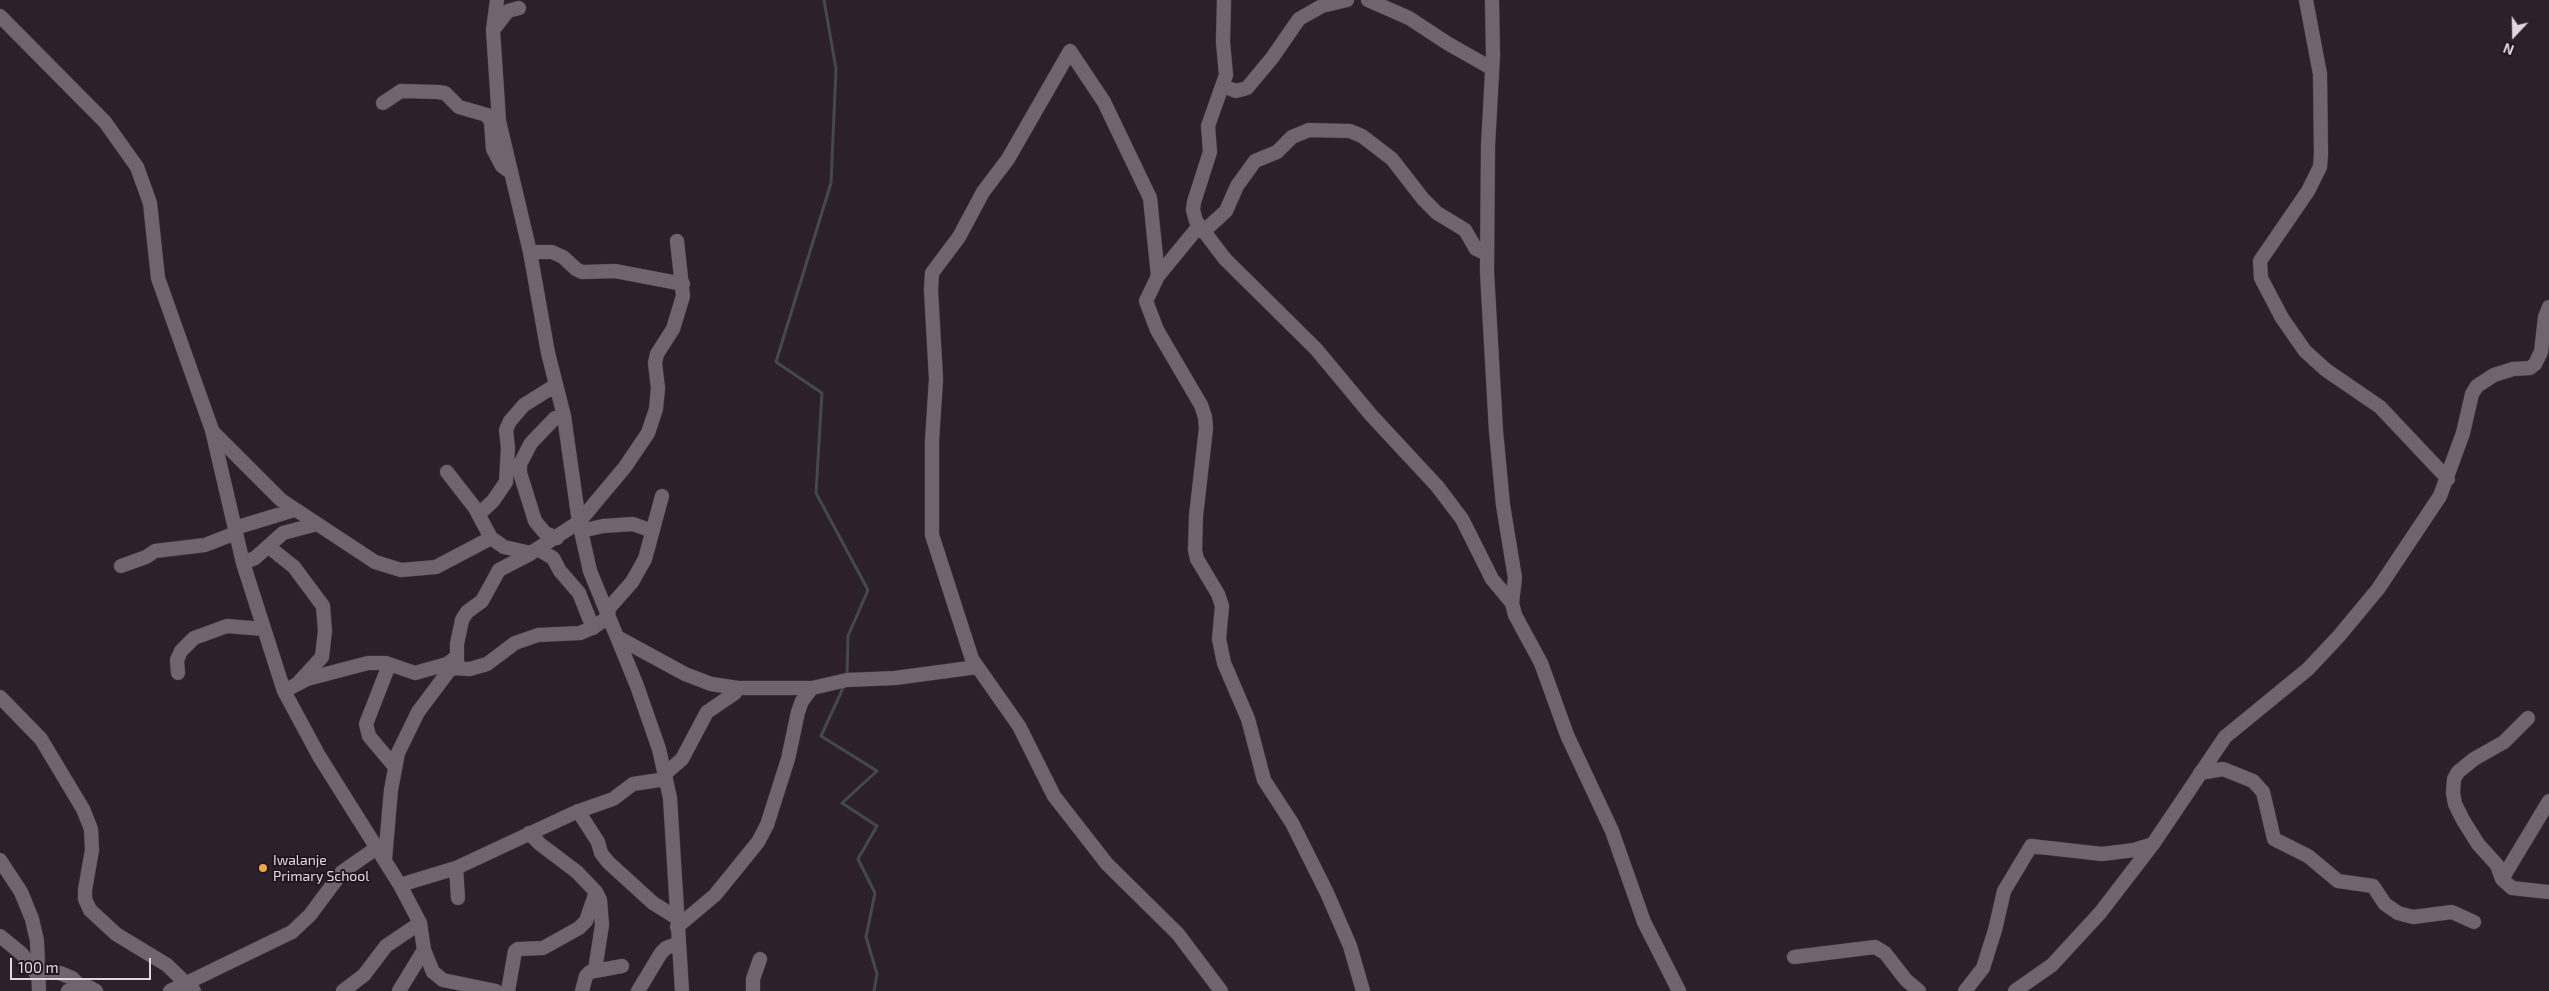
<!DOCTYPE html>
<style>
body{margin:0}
#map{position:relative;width:2549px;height:991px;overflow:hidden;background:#2b202b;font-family:"Exo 2",sans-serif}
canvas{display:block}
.north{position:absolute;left:2489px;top:10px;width:50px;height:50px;-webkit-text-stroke:4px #211621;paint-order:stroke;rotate:201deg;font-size:14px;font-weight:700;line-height:20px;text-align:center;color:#e0d8e0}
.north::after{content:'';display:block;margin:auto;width:18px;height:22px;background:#e0d8e0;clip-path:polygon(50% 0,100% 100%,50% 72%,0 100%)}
.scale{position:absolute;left:10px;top:958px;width:141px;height:22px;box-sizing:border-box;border:2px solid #e0d8e0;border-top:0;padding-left:6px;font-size:15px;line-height:18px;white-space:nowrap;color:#e0d8e0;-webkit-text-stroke:4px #211621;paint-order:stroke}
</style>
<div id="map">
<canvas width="2549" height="991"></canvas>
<div class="north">N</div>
<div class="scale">100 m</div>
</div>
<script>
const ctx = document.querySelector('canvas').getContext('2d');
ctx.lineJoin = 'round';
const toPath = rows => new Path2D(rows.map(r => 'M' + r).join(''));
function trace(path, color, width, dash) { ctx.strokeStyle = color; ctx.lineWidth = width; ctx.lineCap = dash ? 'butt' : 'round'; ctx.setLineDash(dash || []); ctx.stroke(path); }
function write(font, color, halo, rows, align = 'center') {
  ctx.font = font + ' "Exo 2",sans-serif'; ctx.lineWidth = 4; ctx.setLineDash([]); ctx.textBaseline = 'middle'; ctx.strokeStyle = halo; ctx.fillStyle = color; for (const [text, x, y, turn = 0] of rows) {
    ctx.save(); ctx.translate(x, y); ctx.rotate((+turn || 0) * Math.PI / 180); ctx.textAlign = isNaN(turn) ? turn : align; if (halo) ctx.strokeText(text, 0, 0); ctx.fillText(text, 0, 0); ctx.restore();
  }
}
const stream = toPath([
 [824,0,836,69,831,183,776,362,822,393,816,493,868,590,848,636,847,675],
 [844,686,821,736,877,771,842,803,877,826,858,859,875,893,866,937,877,974,874,991]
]);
const minor = toPath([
 [497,0,493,30,499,121,530,252,548,353,564,416,579,522,590,571,637,686,659,749,670,798,682,991],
 [1224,0,1223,42,1226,75,1208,126,1210,152,1194,202,1193,210,1196,221,1225,259,1316,349,1371,415,1437,486,1462,519,1492,579,1512,603],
 [1368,0,1409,18,1447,43,1491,68],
 [1492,0,1493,55,1488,146,1487,272,1496,431,1503,505,1515,578,1512,603,1515,615,1541,663,1567,735,1612,831,1644,922,1679,991],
 [2306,0,2320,74,2321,154,2320,167,2308,191,2260,261,2261,278,2282,318,2305,351,2326,370,2380,407,2448,479],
 [0,16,105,122,137,167,150,203,158,278,212,430,243,563,284,691,319,756,400,885,420,923,424,950,433,972,443,980,496,991],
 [493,30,508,11,519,8],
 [1223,86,1236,91,1247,88,1272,58,1299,19,1322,6,1347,0],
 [383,103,401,91,438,92,445,93,459,107,487,115,491,122,493,149,502,166,509,171],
 [1203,232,1226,211,1237,186,1255,161,1277,152,1292,137,1309,130,1350,131,1362,136,1392,159,1423,199,1437,213,1465,230,1476,249,1487,254],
 [530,252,552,252,563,257,576,269,582,272,615,271,683,284],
 [1158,276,1199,226],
 [212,431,281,500,375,562,401,570,436,567,491,538,504,547,531,553,579,522,625,467,648,433,656,409,658,388,655,363,657,354,673,329,683,296,677,241],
 [447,472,475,508,491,538],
 [479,514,493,501,506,482,508,448,506,430,510,421,524,405,556,385],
 [235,528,294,510],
 [581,531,603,526,633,524,652,531],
 [557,538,545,533,535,521,520,473,520,464,531,443,555,418,564,416],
 [269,547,294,567,323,606,325,631,322,657,299,682],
 [539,550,553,558,560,571,579,593,593,628],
 [243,563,255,558,283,533,317,524],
 [121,566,146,557,155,551,205,545,236,533],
 [617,637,685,674,711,684,738,688,812,688],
 [389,665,366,724,369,736,395,767],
 [457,665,457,644,462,620,467,612,482,601,499,570,530,554],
 [178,673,177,660,181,651,194,638,227,626,264,629],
 [284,691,307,679,368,663,386,663,415,673,447,664,455,658],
 [0,697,41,739,83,809,91,829,92,850,85,890,85,899,90,910,116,934,167,965,194,991],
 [2528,718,2504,742,2474,759,2458,772,2454,779,2453,793,2455,804,2463,820,2478,844,2497,865,2502,879,2512,888,2549,892],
 [2200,773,2223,769,2253,781,2263,792,2274,839,2308,856,2338,881,2373,886,2385,904,2398,913,2413,917,2452,912,2474,922],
 [665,774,682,759,707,712,735,693,738,688],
 [578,811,598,842,601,853,608,862,653,903,677,918],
 [529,833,540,844,577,872,596,892,600,900,602,925,595,970],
 [385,859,391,790,398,753,418,712,448,672,452,668,470,669,487,664,515,643,538,635,580,633,594,627,608,617,609,608,632,582,645,559,662,496],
 [0,860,21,892,32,919,37,941,39,991],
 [456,868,458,898],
 [2502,879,2549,801],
 [400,885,456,868,576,812,613,799,633,784,666,779],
 [677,927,715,895,758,842,767,825,788,759,798,712,802,701,812,688,847,680,895,678,977,667],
 [0,936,22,954,37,975,40,969,60,973,72,978,81,987],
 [1794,957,1875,947,1885,953,1906,980,1919,991],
 [68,991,81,987,89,987,96,991],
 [170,991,292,932,310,915,342,872,378,847],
 [343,991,364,975,386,946,420,923],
 [399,991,424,950],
 [508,991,515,951,518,949,543,948,579,928,586,921,596,892],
 [582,991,586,976,590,972,622,966],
 [638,991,661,953,666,948,679,943],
 [753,991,753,979,760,959],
 [1221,991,1178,934,1107,864,1054,796,1019,726,972,659,932,535,932,441,936,379,931,290,932,273,959,237,983,192,1008,159,1070,51,1104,102,1150,198,1158,276,1146,301,1157,330,1201,405,1205,417,1206,428,1196,516,1195,550,1197,559,1218,594,1222,606,1219,639,1224,663,1248,719,1264,780,1292,823,1327,893,1350,946,1363,991],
 [1965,991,1983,968,1995,930,2004,891,2031,846,2102,854,2134,850,2153,844],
 [2015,991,2052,965,2100,913,2153,844,2225,737,2308,669,2339,636,2378,589,2440,496,2463,433,2472,394,2477,386,2494,375,2513,369,2530,368,2535,364,2541,352,2545,317,2549,307]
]);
const markers = [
 [263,868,5,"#f1a540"]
];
const poiNames = [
 ["Iwalanje",273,860],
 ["Primary School",273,876]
];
trace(stream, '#44494c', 3);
trace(minor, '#443b44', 15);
trace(minor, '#716471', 14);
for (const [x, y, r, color] of markers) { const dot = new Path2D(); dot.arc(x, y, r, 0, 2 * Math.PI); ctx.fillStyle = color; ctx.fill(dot); trace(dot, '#211621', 2); }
write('14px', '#e0d8e0', '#211621', poiNames, 'left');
</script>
